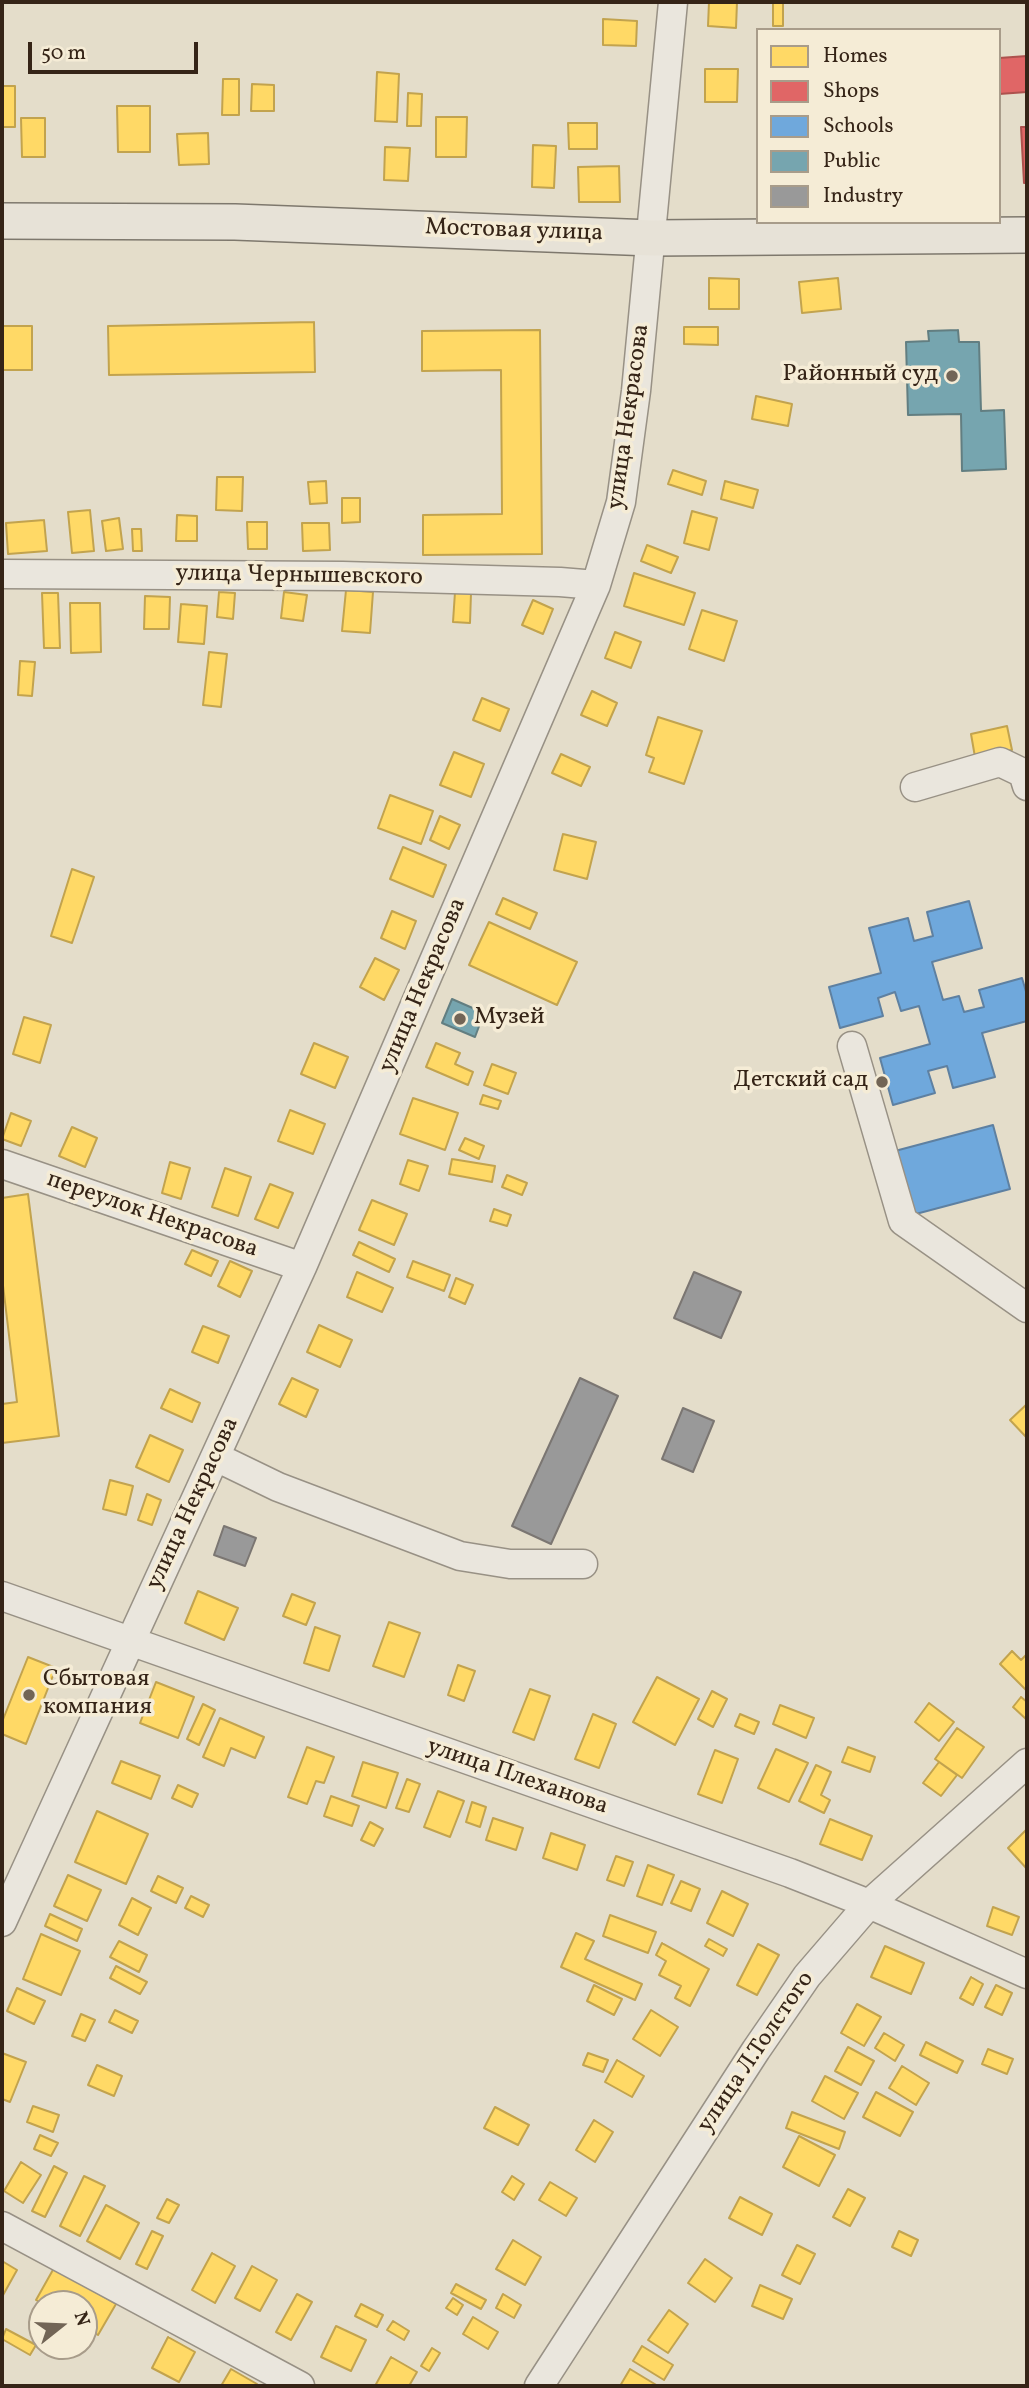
<!DOCTYPE html>
<meta charset="utf-8">
<style>
body{margin:0}
#map{position:relative;width:1029px;height:2388px;overflow:hidden;background:#e4ddca;font-family:Vollkorn,serif}
canvas{display:block}
.frame{position:absolute;inset:0;border:4px solid #352417;pointer-events:none}
.legend{position:absolute;left:756px;top:28px;width:245px;height:196px;box-sizing:border-box;background:#f5ecd6;border:2px solid #a89c8a;margin:0;padding:9px 12px;list-style:none;font-size:21px;color:#352417}
.legend li{display:flex;align-items:center;gap:14px;height:35px}
.legend b{width:35px;border:2px solid #a89c8a}
.north{position:absolute;left:28px;top:2290px;width:70px;height:70px;box-sizing:border-box;background:#f5ecd6;border:2px solid #a89c8a;border-radius:50%;rotate:72deg;font-size:19px;font-weight:700;line-height:28px;text-align:center;color:#352417}
.north::after{content:'';display:block;margin:auto;width:24px;height:32px;background:#726556;clip-path:polygon(50% 0,100% 100%,50% 72%,0 100%)}
.scale{position:absolute;left:28px;top:42px;width:170px;height:32px;box-sizing:border-box;border:4px solid #352417;border-top:0;padding-left:9px;font-size:21px;line-height:24px;white-space:nowrap;color:#352417;-webkit-text-stroke:5px #f5ecd6;paint-order:stroke}
</style>
<div id="map">
<canvas width="1029" height="2388"></canvas>
<div class="frame"></div>
<ul class="legend">
<li><b style="height:19px;background:#ffd966"></b>Homes</li>
<li><b style="height:19px;background:#e06666"></b>Shops</li>
<li><b style="height:19px;background:#6fa8dc"></b>Schools</li>
<li><b style="height:19px;background:#76a5af"></b>Public</li>
<li><b style="height:19px;background:#999"></b>Industry</li>
</ul>
<div class="north">N</div>
<div class="scale">50 m</div>
</div>
<script>
const ctx = document.querySelector('canvas').getContext('2d');
ctx.lineJoin = 'round';
function paint(path, color) { ctx.fillStyle = color; ctx.fill(path, 'evenodd'); }
const toPath = rows => new Path2D(rows.map(r => 'M' + r).join(''));
function trace(path, color, width, dash) { ctx.strokeStyle = color; ctx.lineWidth = width; ctx.lineCap = dash ? 'butt' : 'round'; ctx.setLineDash(dash || []); ctx.stroke(path); }
function write(font, color, halo, rows, align = 'center') {
  ctx.font = font + ' Vollkorn,serif'; ctx.lineWidth = 7; ctx.setLineDash([]); ctx.textBaseline = 'middle'; ctx.strokeStyle = halo; ctx.fillStyle = color; for (const [text, x, y, turn = 0] of rows) {
    ctx.save(); ctx.translate(x, y); ctx.rotate((+turn || 0) * Math.PI / 180); ctx.textAlign = isNaN(turn) ? turn : align; if (halo) ctx.strokeText(text, 0, 0); ctx.fillText(text, 0, 0); ctx.restore();
  }
}
const homes = toPath([
 [709,2,737,2,736,28,708,26,709,2],
 [773,2,783,2,783,26,773,26,773,2],
 [603,19,637,21,636,46,603,45,603,19],
 [705,69,738,69,737,102,705,102,705,69],
 [377,72,399,74,397,122,375,121,377,72],
 [223,79,239,79,239,115,222,115,223,79],
 [252,84,274,85,274,111,251,111,252,84],
 [2,86,15,86,15,127,2,127,2,86],
 [408,93,422,94,421,126,407,126,408,93],
 [117,106,150,106,150,152,118,152,117,106],
 [436,117,467,117,466,157,436,157,436,117],
 [21,118,45,118,45,157,22,157,21,118],
 [568,123,597,123,597,149,569,149,568,123],
 [208,133,209,164,179,165,177,134,208,133],
 [533,145,556,146,554,188,532,187,533,145],
 [385,147,410,148,408,181,384,180,385,147],
 [619,166,620,202,579,202,578,167,619,166],
 [709,278,739,279,739,309,709,309,709,278],
 [838,278,841,309,802,313,799,282,838,278],
 [314,322,315,372,109,375,108,326,314,322],
 [2,326,32,326,32,370,2,370,2,326],
 [684,327,718,327,718,345,684,344,684,327],
 [540,330,542,554,423,555,423,515,502,514,501,370,422,371,422,331,540,330],
 [756,396,792,404,788,426,752,419,756,396],
 [673,470,706,481,702,495,668,484,673,470],
 [217,477,243,477,242,511,216,510,217,477],
 [326,481,327,503,310,504,308,482,326,481],
 [725,481,758,490,753,508,721,499,725,481],
 [342,498,360,498,360,522,342,523,342,498],
 [90,510,94,551,72,553,68,512,90,510],
 [692,511,717,518,709,550,684,543,692,511],
 [177,515,197,516,197,541,176,541,177,515],
 [119,518,123,549,106,551,102,521,119,518],
 [44,520,47,551,8,554,6,523,44,520],
 [247,522,267,522,267,549,248,549,247,522],
 [302,523,329,523,330,550,303,551,302,523],
 [132,529,141,529,142,551,133,551,132,529],
 [647,545,678,557,671,573,641,561,647,545],
 [634,573,695,593,684,625,624,606,634,573],
 [346,590,373,592,370,633,342,631,346,590],
 [219,592,235,593,233,619,217,617,219,592],
 [284,592,307,595,303,621,281,618,284,592],
 [455,592,471,593,470,623,453,622,455,592],
 [42,593,58,593,60,648,44,648,42,593],
 [145,596,170,597,169,629,144,629,145,596],
 [533,600,553,609,543,634,522,625,533,600],
 [70,603,100,603,101,652,71,653,70,603],
 [181,604,207,606,204,644,178,642,181,604],
 [702,610,737,621,724,661,689,649,702,610],
 [615,632,641,642,631,668,605,658,615,632],
 [209,652,227,654,221,707,203,705,209,652],
 [20,661,35,662,32,696,18,695,20,661],
 [592,691,617,703,607,726,581,715,592,691],
 [482,698,509,709,500,731,473,720,482,698],
 [658,717,702,731,684,784,649,772,654,758,646,755,658,717],
 [1007,726,1012,750,975,757,971,734,1007,726],
 [454,752,484,764,471,797,440,785,454,752],
 [561,754,590,767,581,786,552,773,561,754],
 [390,795,433,811,421,844,378,828,390,795],
 [440,816,460,825,449,849,430,840,440,816],
 [563,834,596,842,587,879,554,870,563,834],
 [403,847,446,865,433,897,390,879,403,847],
 [72,869,94,877,72,943,51,936,72,869],
 [503,898,537,913,530,929,496,914,503,898],
 [392,911,416,921,405,949,381,938,392,911],
 [489,922,577,962,557,1005,469,965,489,922],
 [375,958,399,970,384,1000,360,987,375,958],
 [24,1017,51,1025,40,1063,13,1054,24,1017],
 [314,1043,348,1057,335,1088,301,1074,314,1043],
 [436,1043,460,1053,455,1064,473,1072,468,1085,426,1067,436,1043],
 [492,1064,516,1073,508,1094,484,1085,492,1064],
 [483,1095,501,1101,498,1109,480,1104,483,1095],
 [413,1098,458,1113,445,1150,400,1134,413,1098],
 [290,1110,325,1124,313,1154,278,1141,290,1110],
 [11,1113,31,1121,21,1146,2,1139,11,1113],
 [72,1127,97,1138,85,1167,59,1156,72,1127],
 [465,1138,484,1146,479,1159,459,1150,465,1138],
 [452,1159,495,1166,492,1182,449,1174,452,1159],
 [408,1160,428,1166,419,1191,400,1184,408,1160],
 [170,1162,190,1168,181,1199,162,1193,170,1162],
 [225,1168,251,1177,238,1216,212,1207,225,1168],
 [507,1175,527,1183,522,1195,502,1187,507,1175],
 [270,1184,293,1193,278,1228,255,1219,270,1184],
 [28,1194,59,1436,2,1443,2,1404,17,1402,2,1277,2,1198,28,1194],
 [372,1200,407,1214,394,1245,359,1230,372,1200],
 [494,1209,511,1215,507,1226,490,1221,494,1209],
 [359,1242,395,1259,389,1272,353,1255,359,1242],
 [192,1250,218,1261,211,1276,185,1264,192,1250],
 [230,1261,252,1271,240,1297,218,1286,230,1261],
 [413,1261,450,1275,444,1291,407,1277,413,1261],
 [357,1272,393,1288,382,1312,347,1297,357,1272],
 [456,1278,473,1285,465,1304,449,1297,456,1278],
 [319,1325,352,1340,340,1367,307,1352,319,1325],
 [203,1326,229,1336,218,1363,192,1352,203,1326],
 [292,1378,318,1390,306,1417,279,1404,292,1378],
 [170,1389,200,1403,192,1422,161,1408,170,1389],
 [1027,1404,1027,1438,1010,1420,1027,1404],
 [150,1435,183,1450,169,1482,136,1467,150,1435],
 [110,1480,133,1486,126,1515,103,1509,110,1480],
 [147,1494,161,1500,152,1525,138,1520,147,1494],
 [198,1591,238,1608,224,1640,185,1623,198,1591],
 [292,1594,315,1603,306,1625,283,1616,292,1594],
 [389,1622,420,1633,404,1677,373,1666,389,1622],
 [315,1627,340,1636,329,1671,304,1663,315,1627],
 [1012,1651,1021,1660,1027,1654,1027,1691,1000,1664,1012,1651],
 [28,1657,56,1668,26,1744,2,1734,2,1722,28,1657],
 [458,1665,475,1671,464,1701,448,1695,458,1665],
 [657,1677,699,1699,675,1745,633,1722,657,1677],
 [156,1682,194,1697,178,1738,140,1723,156,1682],
 [530,1689,550,1696,534,1740,513,1732,530,1689],
 [712,1691,727,1699,713,1727,698,1719,712,1691],
 [1021,1697,1027,1702,1027,1720,1013,1707,1021,1697],
 [929,1703,954,1722,939,1741,915,1722,929,1703],
 [203,1704,215,1710,199,1745,187,1739,203,1704],
 [780,1705,814,1718,806,1738,773,1724,780,1705],
 [593,1714,616,1724,599,1768,575,1759,593,1714],
 [740,1714,759,1722,754,1734,735,1726,740,1714],
 [220,1718,264,1737,255,1758,231,1748,224,1766,203,1757,220,1718],
 [957,1728,984,1747,962,1778,935,1759,957,1728],
 [307,1747,334,1757,324,1783,316,1781,307,1804,288,1797,307,1747],
 [848,1747,875,1757,870,1772,842,1762,848,1747],
 [776,1749,808,1763,789,1802,758,1788,776,1749],
 [715,1750,738,1759,722,1803,698,1794,715,1750],
 [121,1761,160,1776,151,1799,112,1783,121,1761],
 [363,1762,398,1773,386,1808,352,1796,363,1762],
 [939,1762,957,1775,941,1796,923,1783,939,1762],
 [816,1765,831,1772,821,1795,830,1800,824,1813,799,1801,816,1765],
 [407,1779,420,1784,409,1812,396,1808,407,1779],
 [178,1785,198,1794,192,1807,172,1798,178,1785],
 [438,1791,464,1801,450,1837,424,1827,438,1791],
 [331,1796,359,1806,352,1826,324,1816,331,1796],
 [472,1802,486,1807,480,1827,466,1822,472,1802],
 [97,1811,148,1834,126,1884,75,1862,97,1811],
 [493,1818,523,1828,516,1850,486,1840,493,1818],
 [830,1819,872,1836,862,1860,820,1844,830,1819],
 [370,1822,383,1829,374,1846,361,1840,370,1822],
 [1027,1829,1027,1869,1008,1848,1027,1829],
 [551,1833,585,1845,577,1870,543,1858,551,1833],
 [616,1856,633,1862,624,1886,607,1880,616,1856],
 [648,1865,674,1875,662,1905,637,1896,648,1865],
 [68,1875,101,1890,87,1921,54,1906,68,1875],
 [158,1876,183,1888,176,1903,151,1891,158,1876],
 [681,1881,700,1889,691,1911,671,1903,681,1881],
 [722,1891,748,1904,733,1936,707,1923,722,1891],
 [191,1896,209,1905,203,1917,185,1908,191,1896],
 [132,1898,151,1908,138,1935,119,1925,132,1898],
 [993,1907,1019,1917,1012,1935,987,1926,993,1907],
 [50,1914,82,1929,77,1941,45,1926,50,1914],
 [610,1915,656,1932,648,1953,603,1936,610,1915],
 [576,1933,594,1941,585,1959,642,1984,635,2000,561,1967,576,1933],
 [41,1934,80,1951,61,1995,23,1979,41,1934],
 [709,1939,727,1949,723,1956,705,1946,709,1939],
 [119,1941,147,1955,139,1972,110,1957,119,1941],
 [662,1943,709,1969,690,2006,675,1998,681,1986,659,1975,666,1961,656,1955,662,1943],
 [758,1944,779,1955,757,1995,737,1985,758,1944],
 [885,1946,924,1963,911,1994,871,1977,885,1946],
 [116,1966,147,1982,140,1994,110,1978,116,1966],
 [971,1977,983,1984,973,2005,960,1998,971,1977],
 [594,1985,622,1999,614,2015,587,2001,594,1985],
 [996,1985,1012,1993,1002,2015,985,2007,996,1985],
 [17,1988,45,2001,34,2024,7,2011,17,1988],
 [857,2004,881,2017,864,2046,841,2033,857,2004],
 [115,2010,138,2021,132,2033,109,2022,115,2010],
 [651,2010,678,2027,660,2056,633,2039,651,2010],
 [81,2014,95,2020,85,2041,72,2036,81,2014],
 [884,2033,904,2045,895,2061,875,2048,884,2033],
 [926,2042,963,2061,957,2073,920,2055,926,2042],
 [848,2047,874,2061,861,2085,835,2071,848,2047],
 [988,2049,1013,2059,1007,2074,982,2064,988,2049],
 [2,2053,26,2062,10,2102,2,2099,2,2053],
 [588,2053,608,2060,603,2072,583,2065,588,2053],
 [617,2060,644,2076,632,2097,605,2082,617,2060],
 [97,2065,122,2076,114,2096,88,2085,97,2065],
 [902,2066,929,2083,916,2105,889,2088,902,2066],
 [825,2076,858,2093,844,2119,812,2101,825,2076],
 [876,2092,913,2112,900,2136,863,2117,876,2092],
 [33,2106,59,2115,53,2132,27,2122,33,2106],
 [495,2107,529,2125,518,2145,484,2128,495,2107],
 [792,2112,845,2132,839,2149,786,2128,792,2112],
 [594,2120,613,2132,595,2162,576,2150,594,2120],
 [40,2135,58,2143,51,2156,34,2149,40,2135],
 [799,2136,835,2155,819,2186,783,2167,799,2136],
 [21,2162,41,2175,23,2203,4,2191,21,2162],
 [54,2166,67,2173,45,2217,32,2211,54,2166],
 [84,2176,105,2186,80,2236,60,2226,84,2176],
 [512,2176,524,2184,514,2200,502,2192,512,2176],
 [550,2182,577,2198,566,2216,539,2200,550,2182],
 [848,2189,865,2198,850,2226,833,2217,848,2189],
 [740,2197,772,2214,762,2235,729,2218,740,2197],
 [167,2199,179,2205,169,2223,157,2218,167,2199],
 [106,2205,139,2223,120,2259,87,2241,106,2205],
 [152,2231,163,2236,147,2269,136,2264,152,2231],
 [899,2231,918,2240,911,2256,892,2247,899,2231],
 [513,2240,541,2257,525,2285,496,2269,513,2240],
 [797,2245,815,2254,800,2284,782,2275,797,2245],
 [212,2253,235,2266,215,2303,192,2290,212,2253],
 [705,2259,732,2278,715,2302,688,2283,705,2259],
 [2,2261,17,2270,2,2297,2,2261],
 [252,2266,277,2280,260,2311,235,2298,252,2266],
 [54,2268,116,2304,98,2335,84,2327,84,2304,43,2304,36,2300,54,2268],
 [456,2284,486,2300,481,2309,451,2293,456,2284],
 [760,2285,792,2299,783,2319,752,2306,760,2285],
 [297,2294,312,2302,291,2340,276,2332,297,2294],
 [503,2294,521,2305,514,2318,496,2308,503,2294],
 [453,2298,463,2305,457,2315,446,2308,453,2298],
 [361,2304,383,2315,377,2327,355,2316,361,2304],
 [669,2310,688,2324,668,2353,648,2340,669,2310],
 [473,2317,498,2332,488,2349,463,2334,473,2317],
 [393,2321,409,2331,404,2340,387,2330,393,2321],
 [336,2326,366,2340,351,2371,321,2357,336,2326],
 [6,2329,36,2345,30,2355,2,2339,6,2329],
 [168,2337,195,2352,179,2382,152,2368,168,2337],
 [642,2346,673,2365,664,2380,633,2361,642,2346],
 [432,2348,440,2353,429,2371,421,2366,432,2348],
 [391,2357,417,2372,409,2386,375,2386,391,2357],
 [231,2369,257,2384,255,2386,221,2386,231,2369],
 [630,2369,658,2386,620,2386,630,2369]
]);
const shops = toPath([
 [1027,56,1027,92,999,94,999,58,1027,56],
 [1021,127,1027,127,1027,183,1024,183,1021,127]
]);
const schools = toPath([
 [969,901,982,948,932,962,943,1000,959,996,964,1012,984,1007,979,990,1022,978,1027,995,1027,1021,982,1033,995,1077,953,1088,947,1066,928,1071,935,1093,893,1105,880,1058,930,1044,919,1006,901,1011,895,992,878,998,883,1016,840,1028,829,987,881,973,869,928,908,918,914,941,933,936,927,912,969,901],
 [993,1125,1010,1189,912,1215,895,1151,993,1125]
]);
const public = toPath([
 [958,330,959,342,979,342,981,411,1004,410,1006,469,962,471,961,414,908,415,906,342,929,341,928,331,958,330],
 [452,999,484,1013,475,1037,442,1023,452,999]
]);
const industry = toPath([
 [694,1272,741,1292,721,1338,674,1318,694,1272],
 [580,1378,618,1396,551,1544,512,1526,580,1378],
 [683,1408,714,1421,693,1472,662,1459,683,1408],
 [224,1526,256,1538,245,1566,214,1555,224,1526]
]);
const minor = toPath([
 [2,574,343,576,560,582,596,585],
 [915,787,1000,762,1023,773,1027,786],
 [852,1046,903,1221,1027,1308],
 [2,1164,302,1267],
 [216,1457,278,1487,460,1556,510,1564,583,1564],
 [2,1596,790,1873,869,1904,1027,1974],
 [2,1922,302,1267,596,585,621,502,636,391,673,2],
 [2,2226,300,2386],
 [539,2386,756,2050,807,1976,869,1904,1027,1763]
]);
const major = toPath([
 [2,221,235,222,652,238,1027,235]
]);
const markers = [
 [952,376,7,"#726556"],
 [460,1019,7,"#726556"],
 [882,1082,7,"#726556"],
 [29,1695,7,"#726556"]
];
const streetNames = [
 ["Мостовая улица",514,232,2],
 ["улица Некрасова",630,417,-82],
 ["улица Чернышевского",299,577,1],
 ["улица Некрасова",424,986,-67],
 ["переулок Некрасова",152,1216,19],
 ["улица Некрасова",194,1504,-65],
 ["улица Плеханова",517,1778,19],
 ["улица Л.Толстого",757,2053,-56]
];
const poiNames = [
 ["Районный суд",938,376],
 ["Музей",474,1019,"left"],
 ["Детский сад",868,1082],
 ["Сбытовая",43,1681,"left"],
 ["компания",43,1709,"left"]
];
paint(homes, '#ffd966');
trace(homes, '#c2a34e', 2);
paint(shops, '#e06666');
trace(shops, '#ad524e', 2);
paint(schools, '#6fa8dc');
trace(schools, '#5e80a1', 2);
paint(public, '#76a5af');
trace(public, '#627e81', 2);
paint(industry, '#999');
trace(industry, '#7b7672', 2);
trace(minor, '#989185', 31);
trace(major, '#7e786d', 38);
trace(minor, '#eae6dd', 28);
trace(major, '#e7e2d7', 35);
for (const [x, y, r, color] of markers) { const dot = new Path2D(); dot.arc(x, y, r, 0, 2 * Math.PI); ctx.fillStyle = color; ctx.fill(dot); trace(dot, '#f5ecd6', 2.5); }
write('24px', '#352417', '#f5ecd6', streetNames);
write('24px', '#352417', '#f5ecd6', poiNames, 'right');
</script>
